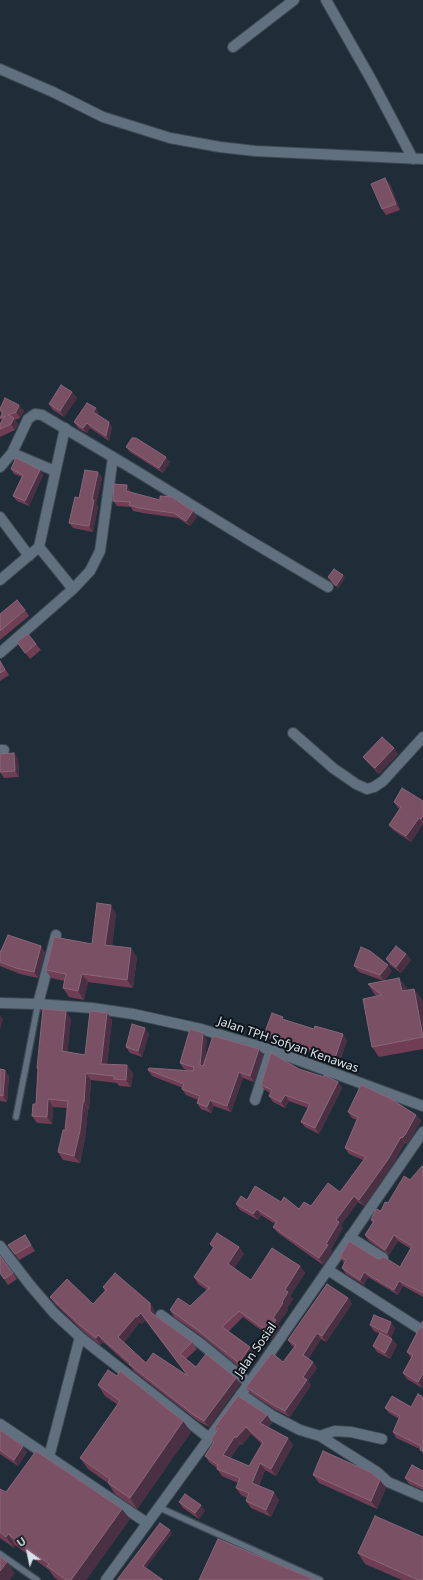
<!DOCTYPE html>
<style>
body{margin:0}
#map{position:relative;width:423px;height:1580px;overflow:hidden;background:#1f2d39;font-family:"Noto Sans",sans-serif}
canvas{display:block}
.north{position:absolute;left:8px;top:1532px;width:40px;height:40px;-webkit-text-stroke:3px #0e141a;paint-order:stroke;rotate:327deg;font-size:11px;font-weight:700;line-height:16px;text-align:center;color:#d8e1e9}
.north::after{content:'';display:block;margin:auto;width:14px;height:18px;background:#d8e1e9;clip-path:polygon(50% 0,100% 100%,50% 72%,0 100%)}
</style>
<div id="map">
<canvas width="423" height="1580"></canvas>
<div class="north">U</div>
</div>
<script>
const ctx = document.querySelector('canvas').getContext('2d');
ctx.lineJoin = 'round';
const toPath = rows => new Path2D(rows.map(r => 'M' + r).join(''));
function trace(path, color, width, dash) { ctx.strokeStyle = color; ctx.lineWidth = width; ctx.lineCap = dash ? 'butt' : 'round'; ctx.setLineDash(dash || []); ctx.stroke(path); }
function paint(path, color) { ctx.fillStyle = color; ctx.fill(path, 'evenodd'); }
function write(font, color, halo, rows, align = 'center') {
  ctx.font = font + ' "Noto Sans",sans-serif'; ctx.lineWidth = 4; ctx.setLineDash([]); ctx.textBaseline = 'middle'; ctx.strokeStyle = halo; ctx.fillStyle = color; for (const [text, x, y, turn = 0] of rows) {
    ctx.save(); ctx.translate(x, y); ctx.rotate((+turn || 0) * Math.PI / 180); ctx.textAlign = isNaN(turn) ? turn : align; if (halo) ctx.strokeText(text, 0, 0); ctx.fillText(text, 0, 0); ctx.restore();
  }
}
const service = toPath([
 [16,1117,38,1004],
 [158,1507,320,1580],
 [0,1554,37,1580]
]);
const minor = toPath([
 [326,0,372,81,413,159],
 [233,47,294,0],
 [0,69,53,92,103,117,170,138,220,147,255,151,423,159],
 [12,453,55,471],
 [0,467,12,453,28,419,35,414,42,415,133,469,247,539,328,587],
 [0,517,29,556],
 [0,580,39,547,65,428],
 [73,589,90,571,100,551,113,457],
 [0,653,73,589,39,547],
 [293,733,333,768,356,784,367,789,374,787,383,781,423,737],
 [0,750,4,750],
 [0,1003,38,1004,92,1008,133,1014,201,1029,271,1050,423,1106],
 [38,1004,56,935],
 [255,1100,271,1050],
 [350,1237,383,1258],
 [0,1246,30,1285,54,1313,80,1337,209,1438],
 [328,1270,420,1329],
 [161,1315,200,1343,249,1383],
 [241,1394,273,1416,300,1430,320,1436,377,1472,388,1482,423,1497],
 [0,1424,147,1523],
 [320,1436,335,1431,351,1432,382,1439],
 [49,1457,80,1337]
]);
const tertiary = toPath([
 [106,1580,250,1382,423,1132]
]);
const wall = toPath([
 [390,184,400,210,386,215,382,209],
 [72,392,77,398,64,417,53,410,49,404],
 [19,405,24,411,20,418,15,420,18,424,15,430,0,437,0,424,2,421,0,418,2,414,0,411,0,409],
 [99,413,98,415,112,427,109,441,90,428,87,433,78,428,74,422],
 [126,447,170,462,163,473,130,452],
 [11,469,43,475,29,506,17,501,13,496,22,477,14,474],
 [98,472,102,478,96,504,98,506,93,532,73,528,69,523,79,498],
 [130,490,130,492,193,511,197,517,190,526,178,518,143,513,133,511,131,507,117,506,113,501],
 [25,610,29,616,0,640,0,614],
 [17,642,36,644,41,650,30,659],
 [0,661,9,675,0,681],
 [394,748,398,754,379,774,368,763,363,757],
 [18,758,19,777,4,778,0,772],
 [423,801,423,824,411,842,393,830,389,825,400,809,398,808,394,802],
 [116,913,112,946,137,957,133,988,88,982,84,1000,69,997,63,988,65,981,51,978,46,970,92,944],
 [0,951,45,952,38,978,20,974,0,966],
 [406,954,411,960,401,973,390,965,386,959],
 [354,966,392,971,384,981,407,988,407,990,422,999,423,1005,423,1049,379,1057,372,1047,377,996,375,995,368,984,384,981,359,972],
 [107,1013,112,1020,107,1064,133,1073,131,1087,119,1086,117,1083,91,1080,89,1110,88,1109,85,1139,80,1163,63,1160,58,1152,65,1130,67,1108,53,1107,52,1124,37,1123,32,1116,36,1104,38,1070,37,1068,71,1019,67,1052,85,1055],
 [285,1020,347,1040,339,1064,312,1054,311,1052,269,1038,265,1032],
 [149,1034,142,1057,130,1053,126,1047],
 [207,1039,205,1059,263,1055,254,1082,243,1078,231,1112,214,1106,211,1113,201,1109,197,1103,198,1100,186,1095,182,1089,183,1088,152,1076,148,1070,191,1071,184,1069,180,1063],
 [0,1069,9,1076,7,1102,0,1101],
 [299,1069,338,1082,342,1088,319,1134,305,1127,301,1122,308,1108,289,1101,285,1108,273,1102,269,1096,270,1093,265,1090,261,1085],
 [348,1112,416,1115,421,1121,409,1141,407,1144,405,1143,391,1167,364,1206,358,1202,341,1225,343,1228,331,1249,332,1251,323,1265,278,1233,273,1227,275,1224,261,1215,258,1220,240,1210,236,1204,247,1200,281,1202,299,1209,311,1206,340,1192,363,1160,349,1154,345,1148,357,1120,352,1118],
 [423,1167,423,1297,403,1286,398,1295,368,1277,364,1285,346,1274,342,1268,344,1263,340,1257,376,1258,400,1267,411,1249,398,1241,389,1255,369,1241,365,1235,373,1223,371,1220,381,1211],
 [25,1235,35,1251,19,1260,8,1245],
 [210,1244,239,1247,244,1254,234,1268,251,1280,300,1266,305,1273,290,1296,293,1299,287,1308,288,1310,278,1324,280,1327,272,1338,243,1317,229,1331,250,1347,255,1354,243,1370,204,1338,174,1317,170,1310,190,1306,207,1290,198,1284,194,1277,213,1248],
 [0,1273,13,1273,17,1279,8,1285],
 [103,1287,154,1309,155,1315,192,1342,197,1349,186,1359,196,1367,236,1378,240,1384,209,1427,198,1421,134,1371,131,1367,103,1342,100,1345,84,1332,55,1304,50,1297,93,1304,105,1291],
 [145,1320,187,1375,146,1363,124,1342,140,1322,142,1324],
 [348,1298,352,1304,326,1342,321,1339,308,1359,317,1368,308,1381,311,1385,290,1417,276,1410,250,1393,246,1387,283,1362,294,1347,292,1346,288,1340],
 [370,1325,395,1328,391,1338,397,1345,390,1359,377,1352,373,1346,380,1334,374,1331],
 [422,1327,422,1388,407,1379,403,1373,411,1358,407,1352],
 [117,1376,191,1432,137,1509,115,1494,108,1483,88,1469,80,1458,118,1405,105,1396,98,1385],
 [423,1397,423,1454,420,1449,396,1438,393,1432,399,1419,389,1413,385,1408,411,1407],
 [267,1415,272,1423,268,1427,288,1438,293,1445,276,1476,265,1470,259,1486,279,1500,271,1517,251,1508,246,1501,247,1498,241,1495,236,1488,238,1483,222,1476,217,1469,217,1468,210,1463,205,1456,213,1444,211,1440,217,1431,215,1427],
 [251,1434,262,1444,249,1466,230,1458,240,1444,242,1445],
 [0,1430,27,1452,18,1466,0,1454],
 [423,1471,423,1490,409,1484,405,1478],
 [313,1475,386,1488,377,1509,319,1483],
 [0,1489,6,1492,130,1519,86,1580,58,1580,54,1577,49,1570,15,1545,14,1548,0,1538],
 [179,1502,205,1511,199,1519,183,1508],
 [358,1553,423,1580,402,1580,365,1564]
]);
const shadedWall = toPath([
 [385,178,390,184,400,210,396,204],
 [72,392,77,398,64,417,60,411],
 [19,405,24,411,20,418,16,412],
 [96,408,99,413,97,417,93,412],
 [14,418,18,424,15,430,11,424],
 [109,422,112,427,109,441,106,436],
 [87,423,90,428,87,433,83,428],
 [166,457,170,462,163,473,159,468],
 [40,470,43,475,29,506,25,501],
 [98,472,102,478,96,504,98,506,93,532,89,526,92,500],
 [127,485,130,490,130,496,126,491],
 [193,511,197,517,190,526,186,521],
 [343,575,345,578,338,589,336,586],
 [394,748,398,754,379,774,375,768],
 [14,753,18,758,19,777,15,771],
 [423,815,423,822,421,819],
 [419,818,423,824,411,842,406,836],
 [111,905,116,913,111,954,105,945],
 [41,946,45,952,38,978,34,972],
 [131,948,137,957,133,988,127,980],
 [406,954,411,960,401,973,396,967],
 [388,965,392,971,384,981,380,975],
 [82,974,88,982,84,1000,78,991],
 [399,978,407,988,409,1002,402,991],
 [414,989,422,999,423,1005,423,1034],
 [66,1011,71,1019,67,1058,62,1051],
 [107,1013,112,1020,106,1071,101,1064],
 [0,1015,3,1019,0,1030],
 [145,1028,149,1034,142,1057,138,1051],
 [203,1033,207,1039,204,1071,200,1065],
 [343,1034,347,1040,339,1064,335,1058],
 [259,1049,263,1055,254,1082,250,1076],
 [127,1065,133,1073,131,1087,126,1080],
 [5,1070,9,1076,7,1102,3,1096],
 [239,1072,243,1078,231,1112,227,1106],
 [86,1073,91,1080,89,1110,84,1102],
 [338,1082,342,1088,319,1134,315,1128],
 [285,1095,289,1101,285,1108,281,1102],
 [48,1099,53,1107,52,1124,47,1117],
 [210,1100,214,1106,211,1113,207,1107],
 [83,1102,88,1109,85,1139,80,1163,74,1156],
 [416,1115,421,1121,407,1144,402,1138],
 [401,1137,405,1143,391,1167,364,1206,359,1200],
 [354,1196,358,1202,341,1225,343,1228,331,1249,332,1251,323,1265,319,1258,336,1220],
 [257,1209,261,1215,258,1220,253,1214],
 [394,1235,398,1241,389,1255,385,1250],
 [239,1247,244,1254,233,1270,228,1264],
 [300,1266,305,1273,290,1296,293,1299,287,1308,288,1310,278,1324,280,1327,272,1338,268,1332,273,1318,282,1302,285,1290],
 [364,1272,368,1277,364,1285,360,1280],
 [399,1281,403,1286,398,1295,394,1290],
 [348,1298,352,1304,326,1342,322,1336],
 [150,1303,154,1309,155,1317,150,1311],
 [141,1313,145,1320,142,1324,137,1317],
 [136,1316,140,1322,123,1344,118,1337],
 [391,1322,395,1328,391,1338,387,1333],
 [317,1333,321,1339,307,1361,303,1355],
 [98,1335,103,1342,100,1345,96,1338],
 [392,1339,397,1345,390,1359,385,1353],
 [250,1347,255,1354,243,1370,239,1363],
 [313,1362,317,1368,308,1381,311,1385,290,1417,285,1411,303,1377],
 [423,1374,423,1387,422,1388,418,1382],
 [236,1378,240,1384,209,1427,204,1421],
 [267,1415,272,1423,265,1430,260,1423],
 [183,1421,191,1432,137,1509,130,1498],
 [246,1427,251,1434,242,1445,236,1438],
 [235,1436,240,1444,228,1463,223,1455],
 [288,1438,293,1445,276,1476,271,1469],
 [23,1446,27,1452,18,1466,14,1460],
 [260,1463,265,1470,257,1490,252,1483],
 [380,1480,386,1488,377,1509,371,1501],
 [274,1492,279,1500,271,1517,266,1510],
 [201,1505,205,1511,199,1519,195,1513],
 [122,1509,130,1519,86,1580,71,1580],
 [170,1530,172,1534,145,1569,143,1566],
 [8,1534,15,1545,14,1548,6,1537],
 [7,1562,15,1573,10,1580,0,1580,0,1571]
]);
const building = toPath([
 [385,178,396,204,382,209,371,184,385,178],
 [61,385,72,392,60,411,49,404,61,385],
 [5,398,19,405,16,412,8,415,14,418,11,424,0,429,0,424,5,416,0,418,3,412,0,410,0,409,5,398],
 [87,403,96,408,93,412,109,422,106,436,87,423,83,428,74,422,87,403],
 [132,438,136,438,166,457,159,468,126,447,132,438],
 [16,458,40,470,25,501,13,496,23,475,11,469,16,458],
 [85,470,98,472,92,500,94,500,89,526,69,523,75,497,79,498,85,470],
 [114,484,127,485,126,491,160,500,160,496,172,497,193,511,186,521,174,513,139,508,129,505,130,502,113,501,114,484],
 [334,569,343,575,336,586,328,577,334,569],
 [17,600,25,610,0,631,0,614,17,600],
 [28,634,36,644,25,653,17,642,28,634],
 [0,661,5,670,0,673,0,661],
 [382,737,394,748,375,768,363,757,382,737],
 [14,753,15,771,0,772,0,754,14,753],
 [402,788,423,801,423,815,421,819,419,818,406,836,389,825,401,807,394,802,402,788],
 [97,903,111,905,105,945,131,948,127,980,82,974,78,991,63,988,66,974,46,970,54,937,92,944,97,903],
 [8,935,41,946,34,972,16,968,0,962,0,951,1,951,8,935],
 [396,946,406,954,396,967,386,959,396,946],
 [361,947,370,951,388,965,380,975,354,966,361,947],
 [399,978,402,991,414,989,423,1037,372,1047,363,999,382,995,368,984,399,978],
 [43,1009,66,1011,62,1051,85,1055,90,1011,107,1013,101,1064,127,1065,126,1080,114,1079,114,1076,86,1073,84,1102,83,1102,80,1131,74,1156,58,1152,63,1130,65,1130,68,1101,48,1099,47,1117,32,1116,33,1104,36,1104,38,1068,37,1068,43,1009],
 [272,1013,283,1017,282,1019,314,1029,315,1026,343,1034,335,1058,308,1048,308,1047,265,1032,272,1013],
 [132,1024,145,1028,138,1051,126,1047,132,1024],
 [190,1029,203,1033,200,1065,203,1066,213,1036,259,1049,250,1076,239,1072,227,1106,210,1100,207,1107,197,1103,200,1096,182,1089,184,1084,148,1070,149,1068,193,1071,194,1067,180,1063,190,1029],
 [271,1053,299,1069,324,1077,324,1075,338,1082,315,1128,301,1122,310,1104,285,1095,281,1102,269,1096,272,1090,261,1085,271,1053],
 [0,1069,5,1070,3,1096,0,1095,0,1069],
 [361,1085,391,1099,416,1115,405,1135,402,1138,401,1137,387,1161,359,1200,354,1196,336,1220,339,1222,326,1244,328,1245,319,1258,273,1227,277,1222,257,1209,253,1214,236,1204,241,1196,247,1200,255,1186,281,1202,284,1197,299,1209,304,1202,311,1206,328,1183,340,1192,366,1157,345,1148,358,1117,348,1112,361,1085],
 [422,1166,423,1167,423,1293,399,1281,394,1290,364,1272,360,1280,342,1268,346,1260,340,1257,349,1241,376,1258,379,1259,384,1257,400,1267,412,1246,394,1235,385,1250,365,1235,374,1221,371,1220,376,1209,381,1211,385,1202,388,1203,404,1176,410,1180,422,1166],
 [217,1233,239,1247,228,1264,251,1280,272,1248,300,1266,285,1290,288,1292,282,1302,283,1303,273,1318,276,1320,268,1332,239,1311,222,1327,250,1347,239,1363,199,1331,170,1310,178,1298,190,1306,209,1288,194,1277,214,1247,210,1244,217,1233],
 [25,1235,31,1245,15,1254,8,1245,25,1235],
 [0,1256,13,1273,4,1279,0,1273,0,1256],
 [115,1273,150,1303,150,1311,153,1314,192,1342,180,1354,196,1367,206,1354,236,1378,204,1421,194,1415,129,1364,130,1363,98,1335,96,1338,80,1325,50,1297,67,1279,93,1304,106,1290,103,1287,115,1273],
 [141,1313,188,1376,153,1353,146,1363,118,1337,136,1316,137,1317,141,1313],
 [327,1284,348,1298,322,1336,317,1333,303,1355,313,1362,303,1377,307,1380,285,1411,272,1404,246,1387,272,1353,283,1362,296,1345,288,1340,327,1284],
 [374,1315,391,1322,387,1333,370,1325,374,1315],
 [422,1322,423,1322,423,1374,418,1382,403,1373,413,1355,407,1352,419,1329,422,1327,422,1322],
 [380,1333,392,1339,385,1353,373,1346,380,1333],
 [108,1370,117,1376,120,1371,183,1421,130,1498,108,1483,110,1479,80,1458,120,1401,98,1385,108,1370],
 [418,1394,423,1397,423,1451,420,1450,421,1446,393,1432,400,1416,385,1408,392,1396,411,1407,418,1394],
 [238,1396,267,1415,260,1423,288,1438,271,1469,260,1463,252,1483,274,1492,266,1510,246,1501,249,1493,236,1488,240,1478,217,1469,218,1465,205,1456,214,1442,211,1440,218,1429,215,1427,238,1396],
 [246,1427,263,1442,249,1466,223,1455,235,1436,236,1438,246,1427],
 [0,1430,23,1446,14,1460,0,1450,0,1430],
 [36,1451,122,1509,71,1580,66,1580,47,1566,49,1564,8,1534,6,1537,0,1532,0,1489,6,1492,36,1451],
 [323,1451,372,1473,380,1480,371,1501,313,1475,323,1451],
 [412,1465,423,1471,423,1487,405,1478,412,1465],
 [185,1494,201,1505,195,1513,179,1502,185,1494],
 [375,1516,423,1537,423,1580,418,1580,358,1553,375,1516],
 [160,1523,170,1530,143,1566,163,1580,117,1580,160,1523],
 [218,1539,315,1580,199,1580,218,1539],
 [0,1557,7,1562,0,1571,0,1557]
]);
const streetNames = [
 ["Jalan TPH Sofyan Kenawas",288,1045,19],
 ["Jalan Sosial",256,1350,-55]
];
trace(service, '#3e4a54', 8);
trace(minor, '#3e4a54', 12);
trace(tertiary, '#3e4a54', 12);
trace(service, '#60707e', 5.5);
trace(minor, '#60707e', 10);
trace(tertiary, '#60707e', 10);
paint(wall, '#6f3e54');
paint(shadedWall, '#4a3043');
paint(building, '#7a5064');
trace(building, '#896679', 1);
write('12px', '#d8e1e9', '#0e141a', streetNames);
</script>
